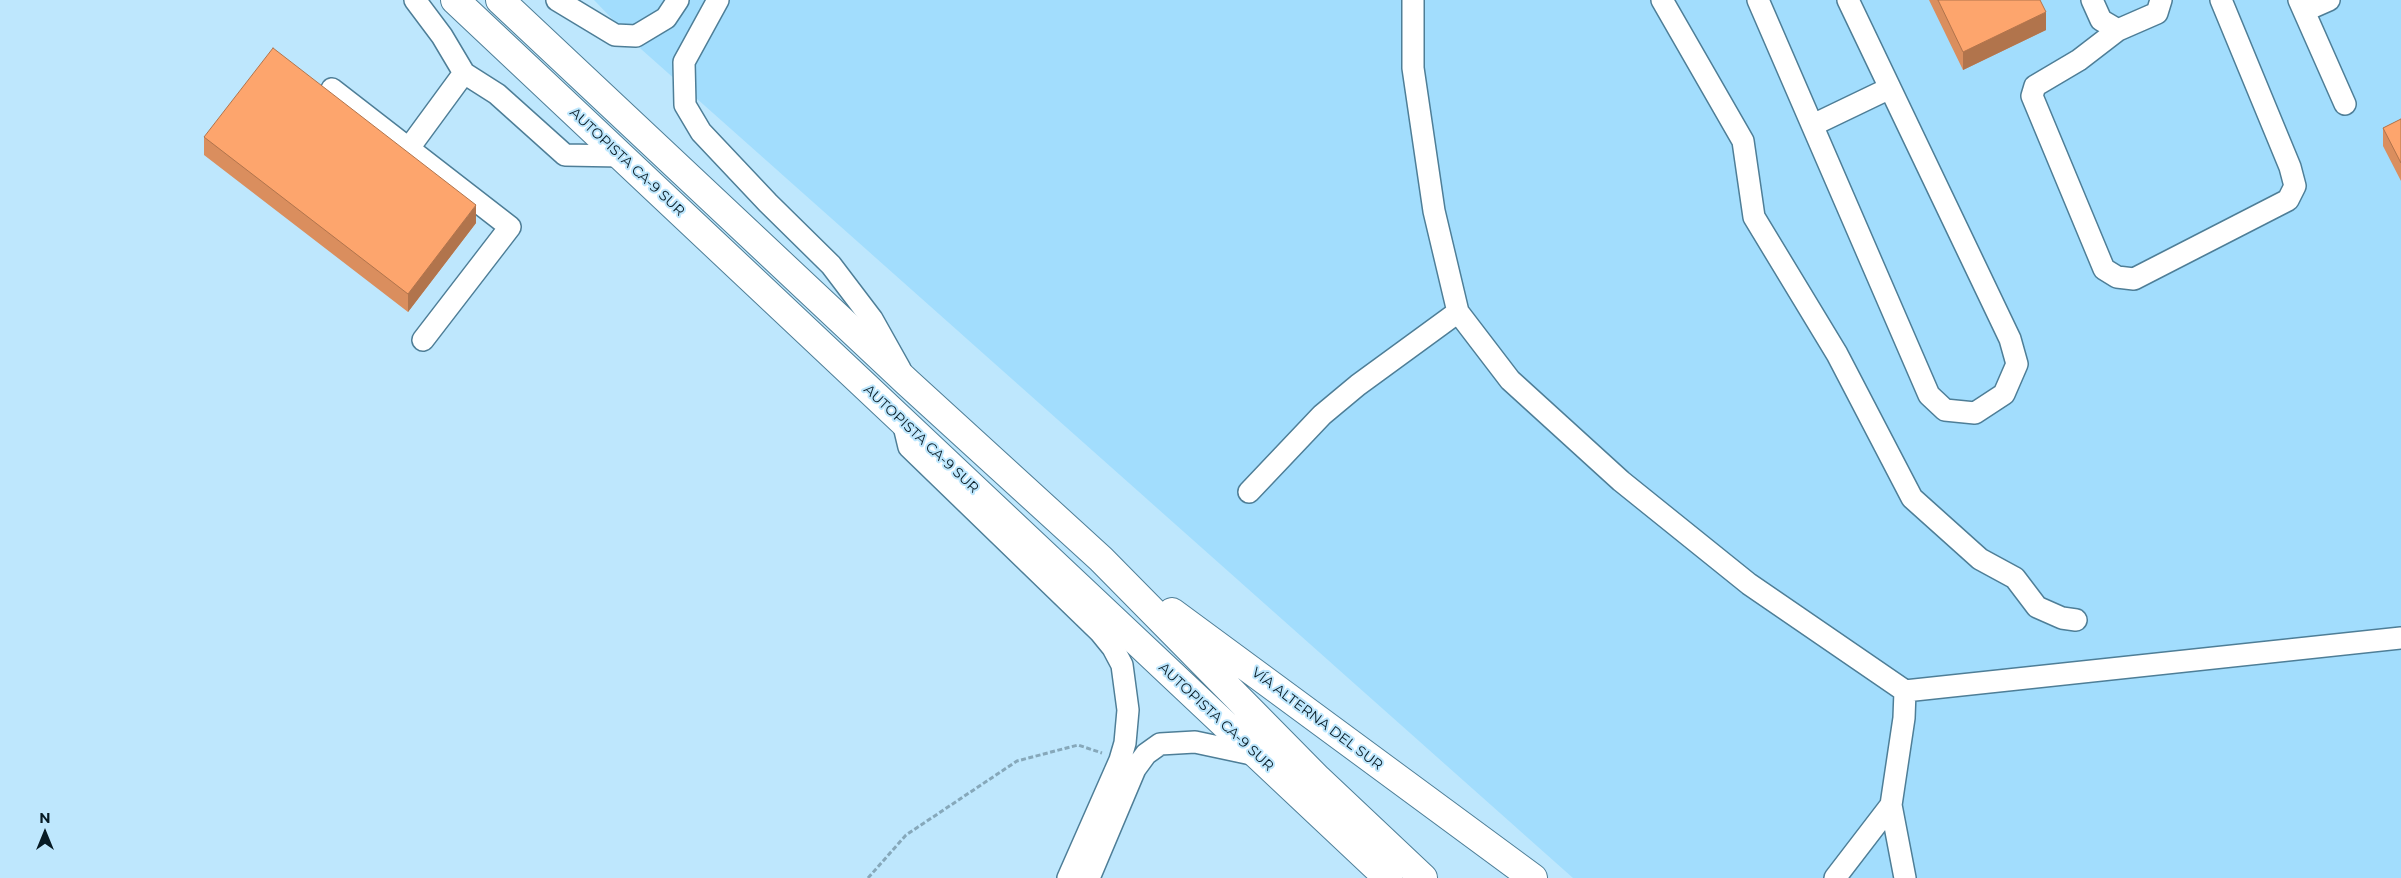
<!DOCTYPE html>
<meta charset="utf-8">
<style>
body{margin:0}
#map{position:relative;width:2401px;height:878px;overflow:hidden;background:#bee7fd;font-family:Montserrat,sans-serif}
canvas{display:block}
.north{position:absolute;left:20px;top:808px;width:50px;height:50px;-webkit-text-stroke:4px #bee7fd;paint-order:stroke;rotate:0deg;font-size:14px;font-weight:700;line-height:20px;text-align:center;color:#071b25}
.north::after{content:'';display:block;margin:auto;width:18px;height:22px;background:#071b25;clip-path:polygon(50% 0,100% 100%,50% 72%,0 100%)}
</style>
<div id="map">
<canvas width="2401" height="878"></canvas>
<div class="north">N</div>
</div>
<script>
const ctx = document.querySelector('canvas').getContext('2d');
ctx.lineJoin = 'round';
function paint(path, color) { ctx.fillStyle = color; ctx.fill(path, 'evenodd'); }
const toPath = rows => new Path2D(rows.map(r => 'M' + r).join(''));
function trace(path, color, width, dash) { ctx.strokeStyle = color; ctx.lineWidth = width; ctx.lineCap = dash ? 'butt' : 'round'; ctx.setLineDash(dash || []); ctx.stroke(path); }
function write(font, color, halo, rows, align = 'center') {
  ctx.font = font + ' Montserrat,sans-serif'; ctx.lineWidth = 4; ctx.setLineDash([]); ctx.textBaseline = 'middle'; ctx.strokeStyle = halo; ctx.fillStyle = color; for (const [text, x, y, turn = 0] of rows) {
    ctx.save(); ctx.translate(x, y); ctx.rotate((+turn || 0) * Math.PI / 180); ctx.textAlign = isNaN(turn) ? turn : align; if (halo) ctx.strokeText(text, 0, 0); ctx.fillText(text, 0, 0); ctx.restore();
  }
}
const built = toPath([
 [594,0,2401,0,2401,878,1573,878,641,49]
]);
const path = toPath([
 [868,878,906,835,1017,761,1078,745,1102,753]
]);
const minor = toPath([
 [415,0,442,36,464,73,497,94,565,155,621,156],
 [557,0,615,35,636,36,666,18,678,0],
 [718,0,684,62,685,105,701,132,768,203,831,265,872,319,900,369],
 [1413,0,1413,68,1434,211,1458,312,1510,380,1621,481,1749,584,1905,691,1904,718,1891,805,1905,878],
 [1662,0,1743,141,1754,217,1837,354,1912,498,1980,559,2015,578,2037,607,2062,618,2076,620],
 [1758,0,1929,395,1945,410,1975,413,2004,394,2017,364,2010,339,1848,0],
 [2092,0,2101,20,2118,30,2157,13,2161,0],
 [2299,0,2345,104],
 [2304,11,2329,0],
 [2118,30,2079,60,2035,86,2032,96,2104,269,2117,277,2134,279,2288,200,2295,186,2290,167,2221,0],
 [332,89,510,227,423,340],
 [1813,125,1890,88],
 [409,148,464,73],
 [903,422,909,447,1100,632,1113,648,1122,665,1128,710,1125,743,1120,760,1068,878],
 [1249,492,1322,415,1358,385,1458,312],
 [1905,691,2401,638],
 [1089,878,1135,769,1146,754,1160,744,1195,742,1256,755],
 [1835,878,1891,805]
]);
const highway = toPath([
 [455,0,1388,878],
 [500,0,907,382,1101,559,1318,779,1423,878],
 [1172,612,1533,878]
]);
const wall = toPath([
 [1929,0,2040,0,2046,30,1963,70],
 [2401,119,2401,181,2383,146,2383,128],
 [204,137,476,223,408,312,204,155]
]);
const shadedWall = toPath([
 [2046,12,2046,30,1963,70,1963,52],
 [476,205,476,223,408,312,408,294]
]);
const building = toPath([
 [1938,0,2040,0,2046,12,1963,52,1938,0],
 [273,48,476,205,408,294,204,137,273,48],
 [2401,119,2401,163,2383,128,2401,119]
]);
const streetNames = [
 ["AUTOPISTA CA-9 SUR",627,162,43],
 ["AUTOPISTA CA-9 SUR",921,439,43],
 ["AUTOPISTA CA-9 SUR",1216,717,43],
 ["VÍA ALTERNA DEL SUR",1317,719,37]
];
paint(built, '#a2ddfd');
trace(minor, '#4e7e97', 24);
trace(highway, '#4e7e97', 30);
trace(path, '#86a8ba', 3, [5, 2.5]);
trace(minor, '#fff', 21);
trace(highway, '#fff', 28);
paint(wall, '#da8e5e');
paint(shadedWall, '#b1744c');
paint(building, '#fda56d');
trace(building, '#b1744c', 1);
write('14px', '#071b25', '#bee7fd', streetNames);
</script>
